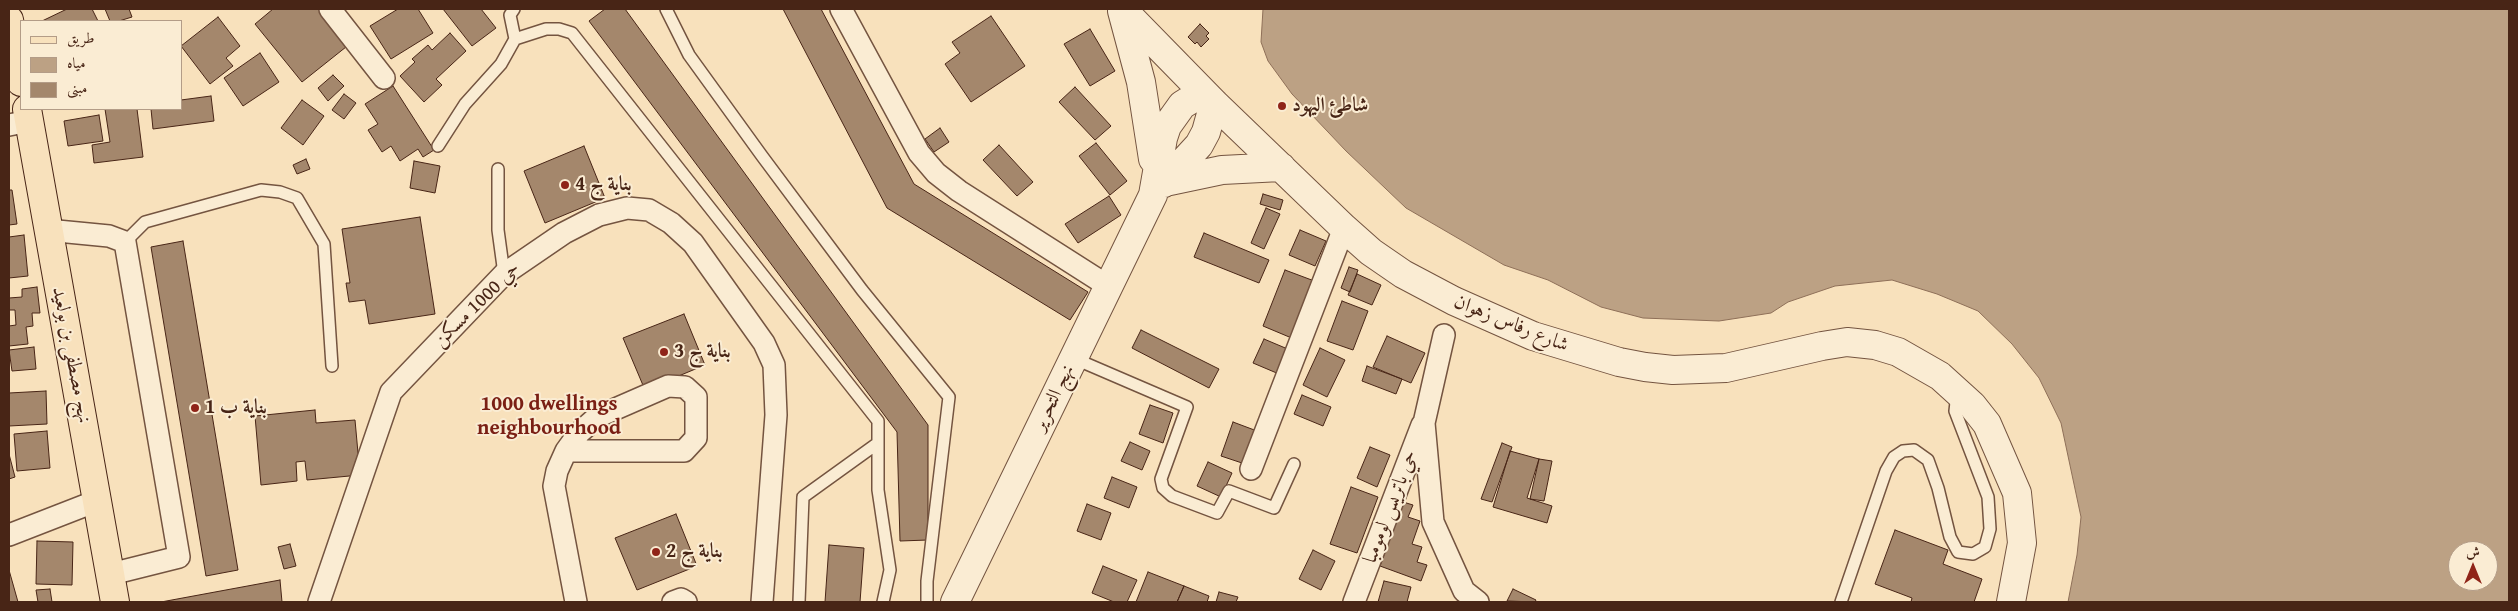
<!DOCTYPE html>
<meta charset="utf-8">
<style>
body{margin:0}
#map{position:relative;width:2518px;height:611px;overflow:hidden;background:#f8e1bc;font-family:"Gentium Book Plus",Amiri,serif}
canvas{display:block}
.frame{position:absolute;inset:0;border:10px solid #482516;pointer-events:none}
.legend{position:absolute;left:20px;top:20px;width:162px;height:90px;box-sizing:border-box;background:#faecd3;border:1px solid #b39c87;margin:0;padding:6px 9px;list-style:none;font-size:15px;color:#482516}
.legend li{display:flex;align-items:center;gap:10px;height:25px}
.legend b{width:25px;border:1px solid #b39c87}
.north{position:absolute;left:2448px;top:541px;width:50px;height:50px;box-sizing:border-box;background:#faecd3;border:1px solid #b39c87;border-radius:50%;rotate:0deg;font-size:14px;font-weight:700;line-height:20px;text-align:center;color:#482516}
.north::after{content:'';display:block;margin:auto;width:18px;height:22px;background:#8f2418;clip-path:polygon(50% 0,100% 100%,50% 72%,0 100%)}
</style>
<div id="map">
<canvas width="2518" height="611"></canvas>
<div class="frame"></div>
<ul class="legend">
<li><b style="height:6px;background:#f8e1bc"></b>طريق</li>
<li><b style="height:14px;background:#bca184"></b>مياه</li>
<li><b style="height:14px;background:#a4876c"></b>مبنى</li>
</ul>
<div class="north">ش</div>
</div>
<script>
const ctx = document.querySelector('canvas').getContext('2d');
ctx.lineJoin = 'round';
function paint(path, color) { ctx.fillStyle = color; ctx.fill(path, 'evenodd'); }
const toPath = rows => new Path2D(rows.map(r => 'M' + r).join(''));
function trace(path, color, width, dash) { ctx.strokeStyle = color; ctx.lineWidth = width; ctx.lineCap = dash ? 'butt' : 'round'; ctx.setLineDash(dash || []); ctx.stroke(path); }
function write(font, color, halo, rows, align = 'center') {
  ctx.font = font + ' "Gentium Book Plus",Amiri,serif'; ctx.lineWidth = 4; ctx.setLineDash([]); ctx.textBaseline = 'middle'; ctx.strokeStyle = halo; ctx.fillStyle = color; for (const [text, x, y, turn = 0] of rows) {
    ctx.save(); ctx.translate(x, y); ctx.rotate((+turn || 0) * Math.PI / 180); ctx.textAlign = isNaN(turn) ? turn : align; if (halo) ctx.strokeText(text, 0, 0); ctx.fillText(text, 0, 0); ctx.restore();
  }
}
const water = toPath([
 [1263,9,2509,9,2509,602,2068,602,2077,555,2081,517,2061,423,2039,378,2012,344,1978,311,1937,294,1892,280,1835,286,1788,302,1771,313,1719,321,1643,318,1601,307,1548,280,1504,265,1406,208,1346,151,1292,94,1268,61,1261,42,1263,9],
 [2458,551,2488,551,2488,581,2458,581,2458,551]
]);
const building = toPath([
 [67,9,92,9,98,21,42,21,67,9],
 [105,9,129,9,132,17,119,21,110,21,105,9],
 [273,9,323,9,351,43,302,82,255,24,273,9],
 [398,9,418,9,433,33,391,59,370,26,398,9],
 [443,9,481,9,496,28,472,46,443,9],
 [605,9,625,9,928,425,928,540,900,541,897,432,589,21,605,9],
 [783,9,821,9,914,184,1088,292,1070,320,887,208,783,9],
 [991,16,1025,66,971,102,945,64,960,53,952,42,991,16],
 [218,17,240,46,226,58,233,66,210,84,181,46,218,17],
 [1200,24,1209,33,1206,36,1209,39,1201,47,1197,42,1195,44,1188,37,1200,24],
 [1090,29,1115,71,1090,86,1064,44,1090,29],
 [450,33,466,51,436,79,442,85,424,102,400,76,415,62,412,59,428,45,432,50,450,33],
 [260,53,279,82,243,106,224,78,260,53],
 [333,75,344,86,328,101,318,88,333,75],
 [393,86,434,150,423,157,418,149,400,161,391,146,382,152,368,130,378,124,365,104,393,86],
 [1075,87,1111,126,1095,140,1059,102,1075,87],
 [344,94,356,103,344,119,332,110,344,94],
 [211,96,214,121,153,129,151,109,181,109,181,100,211,96],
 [302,100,324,116,303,145,281,128,302,100],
 [105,109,137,109,143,157,94,163,92,145,110,142,105,109],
 [99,115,103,141,68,146,64,121,99,115],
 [940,128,949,142,934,152,925,139,940,128],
 [1096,143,1127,181,1110,195,1079,156,1096,143],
 [999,145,1033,182,1017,196,983,160,999,145],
 [584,146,605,198,545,223,524,171,584,146],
 [306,159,310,169,297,174,293,165,306,159],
 [414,161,440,166,435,193,410,188,414,161],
 [9,190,12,190,17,224,9,225,9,190],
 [1263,194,1283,200,1280,210,1260,204,1263,194],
 [1109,196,1121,215,1078,243,1065,224,1109,196],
 [1266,208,1280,214,1264,249,1251,243,1266,208],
 [420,217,435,314,369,324,365,300,349,302,346,283,350,283,342,229,420,217],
 [1300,230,1326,241,1315,266,1289,255,1300,230],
 [1204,233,1269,260,1259,283,1194,257,1204,233],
 [24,235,28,276,9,278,9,237,24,235],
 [183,241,238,570,206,576,151,247,183,241],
 [1349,267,1358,270,1350,292,1341,288,1349,267],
 [1285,270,1317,282,1294,339,1263,326,1285,270],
 [1357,274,1381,285,1372,305,1348,295,1357,274],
 [37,287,40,313,32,313,33,326,26,327,28,344,9,346,9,326,16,325,15,310,9,310,9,298,22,297,22,289,37,287],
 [1342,301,1368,311,1353,350,1327,341,1342,301],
 [684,314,705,365,645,390,623,338,684,314],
 [1141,330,1219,369,1209,388,1132,348,1141,330],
 [1387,336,1425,353,1411,383,1373,367,1387,336],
 [1264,339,1290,350,1279,374,1253,363,1264,339],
 [34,347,36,369,12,371,9,350,34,347],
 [1320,348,1345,360,1327,397,1303,385,1320,348],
 [1367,366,1402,379,1396,394,1362,381,1367,366],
 [46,391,47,424,9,426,9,393,46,391],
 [1302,395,1331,407,1323,426,1294,414,1302,395],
 [1150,405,1173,413,1163,443,1139,434,1150,405],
 [315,410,316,423,355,420,360,475,307,480,305,461,296,462,297,481,261,485,255,416,315,410],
 [1233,422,1257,431,1245,464,1221,456,1233,422],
 [47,431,50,468,17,471,14,434,47,431],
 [1130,442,1150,451,1142,470,1121,461,1130,442],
 [1502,443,1512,447,1492,502,1481,499,1502,443],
 [1370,447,1390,455,1377,487,1357,478,1370,447],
 [1510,451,1539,459,1527,498,1552,506,1547,523,1493,507,1510,451],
 [9,454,15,477,9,479,9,454],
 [1539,459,1552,461,1544,501,1530,499,1539,459],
 [1208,462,1232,473,1221,497,1197,486,1208,462],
 [1112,477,1137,487,1129,508,1104,498,1112,477],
 [1351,487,1378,497,1357,553,1330,544,1351,487],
 [1403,502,1413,505,1408,517,1420,521,1412,544,1422,547,1417,562,1427,565,1421,581,1380,566,1403,502],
 [1087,504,1111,513,1101,540,1077,531,1087,504],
 [676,514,697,566,637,590,615,538,676,514],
 [1895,530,1948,550,1943,564,1982,579,1974,602,1911,602,1912,598,1875,584,1895,530],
 [37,541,73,542,72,585,36,584,37,541],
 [290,544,296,566,284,569,278,547,290,544],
 [829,545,864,548,860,602,825,602,829,545],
 [1313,550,1335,561,1321,590,1299,579,1313,550],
 [1103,566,1137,580,1127,602,1114,602,1092,593,1103,566],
 [9,570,18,602,9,602,9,570],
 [1148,572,1184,586,1177,602,1136,602,1148,572],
 [280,580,282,602,161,602,280,580],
 [1384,581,1411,587,1407,602,1378,602,1384,581],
 [1184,586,1209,596,1207,602,1177,602,1184,586],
 [50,589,52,602,38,602,36,590,50,589],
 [1513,589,1536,600,1535,602,1507,601,1513,589],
 [1219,592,1238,597,1236,602,1216,602,1219,592]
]);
const service = toPath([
 [514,9,510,15,515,39,546,29,559,29,572,33,878,421,878,490,890,570,883,602],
 [666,9,689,55,762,156,862,290,949,397,927,581,927,602],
 [438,146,465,104,501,64,515,39],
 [498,169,498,230,504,274],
 [125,242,145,222,261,190,280,192,297,198,324,244,332,366],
 [1073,358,1187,407,1161,479,1163,488,1172,496,1217,513,1229,491,1274,508,1294,464],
 [799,602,803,497,878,443],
 [1841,602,1886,471,1894,457,1903,451,1914,450,1928,460,1938,488,1950,537,1958,552,1973,554,1985,547,1990,529,1988,497,1955,411,1957,393]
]);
const minor = toPath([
 [330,9,384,78],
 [841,9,919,153,936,173,959,191,1108,286],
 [9,125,29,121],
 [47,230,109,236,125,242,179,557,111,574],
 [1444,335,1424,423,1433,522,1464,591,1478,602],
 [668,386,685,387,696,397,696,438,684,451,566,451,579,433,597,417,668,386],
 [566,451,557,471,554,486,576,602],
 [1251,469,1344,228],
 [9,535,99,500],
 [319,602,391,392,504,274,564,233,599,215,627,208,649,210,671,223,693,243,764,343,774,365,776,415,762,602],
 [673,602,681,599,686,602],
 [1354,602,1422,425]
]);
const tertiary = toPath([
 [1122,9,1214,103,1344,228,1371,252,1403,274,1454,301,1533,336,1619,362,1645,367,1673,370,1726,368,1822,346,1847,342,1875,345,1898,352,1940,376,1972,405,1987,424,2017,493,2022,543,2011,602],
 [1122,11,1141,82,1153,159],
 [1165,182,1222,170,1281,167],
 [1164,183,1199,145,1206,132,1214,103],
 [955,602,1153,195,1163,138,1167,126,1182,105,1203,92]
]);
const primary = toPath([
 [9,20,21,82],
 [27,109,115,602]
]);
const markers = [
 [1282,106,5,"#8f2418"],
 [565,185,5,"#8f2418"],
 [664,352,5,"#8f2418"],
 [195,408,5,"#8f2418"],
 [656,552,5,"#8f2418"]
];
const poiNames = [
 ["شاطئ اليهود",1292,106],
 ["بناية ج 4",575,185],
 ["بناية ج 3",674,352],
 ["بناية ب 1",205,408],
 ["بناية ج 2",666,552]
];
const streetNames = [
 ["حي 1000 مسكن",477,305,-44],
 ["شارع رفاس زهوان",1511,324,22],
 ["نهج مصطفى بن بولعيد",71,355,79],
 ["نهج التحرير",1054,398,-64],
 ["حي باتريس لومومبا",1391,507,-69]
];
const neighbourhoodNames = [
 ["1000 dwellings",549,405],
 ["neighbourhood",549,429]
];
paint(water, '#bca184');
trace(water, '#8e6f58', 1);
paint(building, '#a4876c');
trace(building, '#482516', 1);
trace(service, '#745440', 14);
trace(minor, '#745440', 24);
trace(tertiary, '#745440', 30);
trace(primary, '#482516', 30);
trace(service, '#faecd3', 11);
trace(minor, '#faecd3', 21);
trace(tertiary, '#faecd3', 28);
trace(primary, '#f8e1bc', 28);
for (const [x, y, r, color] of markers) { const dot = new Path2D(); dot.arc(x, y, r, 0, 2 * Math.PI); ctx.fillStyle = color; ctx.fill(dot); trace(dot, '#faecd3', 2); }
write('bold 20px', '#482516', '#faecd3', poiNames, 'left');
write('20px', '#482516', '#faecd3', streetNames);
write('bold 21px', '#7a1f14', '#faecd3', neighbourhoodNames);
</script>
